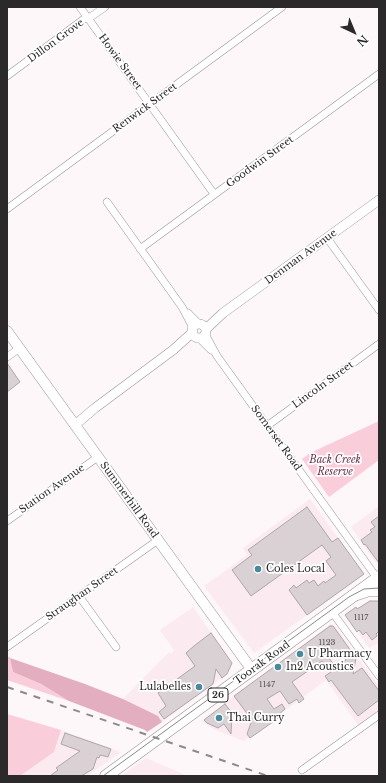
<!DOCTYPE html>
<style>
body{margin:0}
#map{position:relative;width:386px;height:783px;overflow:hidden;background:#fef7f9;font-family:"Libre Baskerville",serif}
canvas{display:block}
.frame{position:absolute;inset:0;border:8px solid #2c292a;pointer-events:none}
.north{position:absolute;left:334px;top:12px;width:40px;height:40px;-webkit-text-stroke:3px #fff;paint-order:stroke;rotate:136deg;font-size:11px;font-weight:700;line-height:16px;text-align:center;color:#2c292a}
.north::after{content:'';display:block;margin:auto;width:14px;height:18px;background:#2c292a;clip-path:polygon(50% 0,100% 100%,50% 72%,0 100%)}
</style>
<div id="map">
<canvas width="386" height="783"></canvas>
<div class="frame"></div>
<div class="north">N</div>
</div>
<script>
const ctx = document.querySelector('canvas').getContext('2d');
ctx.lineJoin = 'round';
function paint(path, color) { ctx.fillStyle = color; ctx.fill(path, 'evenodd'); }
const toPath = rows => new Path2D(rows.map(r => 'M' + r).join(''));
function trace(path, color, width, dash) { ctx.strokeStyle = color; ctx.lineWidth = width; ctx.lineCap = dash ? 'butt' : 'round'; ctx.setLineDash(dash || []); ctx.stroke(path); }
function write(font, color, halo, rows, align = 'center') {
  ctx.font = font + ' "Libre Baskerville",serif'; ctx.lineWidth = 3.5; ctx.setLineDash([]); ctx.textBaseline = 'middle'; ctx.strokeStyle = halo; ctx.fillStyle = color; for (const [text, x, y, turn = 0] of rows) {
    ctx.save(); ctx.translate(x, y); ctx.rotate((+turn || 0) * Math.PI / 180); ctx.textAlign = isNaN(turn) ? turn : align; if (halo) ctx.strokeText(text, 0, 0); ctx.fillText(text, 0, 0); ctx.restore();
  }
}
const built = toPath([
 [310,499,364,574,254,653,204,586,247,555,243,548],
 [379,506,379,563,377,564,351,527],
 [370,601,379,601,379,643,369,648,345,615,356,607,358,609],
 [193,607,232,663,227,674,162,722,157,716,123,699,169,652,171,654,174,650,160,630],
 [331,624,335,626,379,687,379,710,358,725,326,680,244,741,213,729,201,721],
 [61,730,121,752,87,776,20,776,54,752],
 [146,758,188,776,121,776]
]);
const green = toPath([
 [379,421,379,460,329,497,302,459,310,453],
 [7,657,10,657,13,672,41,684,69,701,7,680],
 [7,714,61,730,54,752,20,776,7,776]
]);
const forest = toPath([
 [10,658,85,684,123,699,158,716,162,722,147,732,145,730,69,701,41,684,13,672]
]);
const building = toPath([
 [7,363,20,382,7,392,7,363],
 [307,507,332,542,338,538,364,574,307,615,289,590,294,585,296,588,307,580,309,583,314,580,318,586,324,581,325,583,336,575,326,561,331,557,322,545,251,596,232,570,252,555,248,550,307,507],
 [379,516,379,563,365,544,364,545,361,540,372,532,370,530,375,527,371,522,379,516],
 [370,601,379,601,379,631,376,634,377,636,372,640,366,632,363,635,359,630,357,632,345,615,356,607,357,609,370,601],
 [330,626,333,626,356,658,353,674,362,668,379,691,379,700,358,716,331,680,329,682,325,676,331,672,322,661,292,682,304,699,299,703,297,699,289,704,280,691,267,699,274,709,282,704,285,709,278,715,280,717,250,738,247,734,252,720,234,696,330,626],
 [340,651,346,660,336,668,329,658,340,651],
 [211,633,232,663,227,674,222,678,216,669,213,684,164,719,159,712,166,706,158,693,195,666,186,653,194,646,211,633],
 [225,704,232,713,231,734,224,724,218,728,207,723,204,720,225,704],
 [65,733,111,749,108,757,100,755,99,758,97,757,93,769,81,776,50,776,58,770,56,768,80,751,61,744,65,733]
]);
const minor = toPath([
 [80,7,214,194],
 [7,76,84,19,92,16,105,7],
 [107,202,182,307,193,328],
 [7,209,282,7],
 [327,238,379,310],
 [140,249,379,74],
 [188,313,199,324],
 [205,334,217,356,377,578],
 [199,338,211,350],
 [7,357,20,348],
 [267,426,379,344],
 [7,521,98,457],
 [79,596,116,647],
 [332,612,379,676],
 [7,647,158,540],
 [302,770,379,715]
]);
const tertiary = toPath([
 '192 331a7 7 0 1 1 14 0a7 7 0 1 1-14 0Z',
 [206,329,223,313,379,200],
 [75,425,95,408,173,350,193,332]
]);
const secondary = toPath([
 [7,331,252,670]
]);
const primary = toPath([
 [357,594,369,590,379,590]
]);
const trunk = toPath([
 [106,776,379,577]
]);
const tram = toPath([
 [103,776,349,597,364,589,379,588]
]);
const rail = toPath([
 [7,687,268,776]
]);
const markers = [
 [258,569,4,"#48899b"],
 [300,654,4,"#48899b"],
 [278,667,4,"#48899b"],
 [199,687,4,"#48899b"],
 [219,718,4,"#48899b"]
];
const numberNames = [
 ["1117",361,618],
 ["1123",327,643],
 ["1147",267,685]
];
const shields = [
 [218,695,20]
];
const shieldNames = [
 ["26",218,695]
];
const streetNames = [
 ["Dillon Grove",56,41,-36],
 ["Howie Street",120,62,54],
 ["Renwick Street",145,108,-36],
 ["Goodwin Street",260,162,-36],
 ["Denman Avenue",301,257,-36],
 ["Lincoln Street",323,385,-36],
 ["Somerset Road",276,438,54],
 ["Station Avenue",52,489,-35],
 ["Summerhill Road",129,500,54],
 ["Straughan Street",82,594,-35],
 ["Toorak Road",262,663,-36]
];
const parkNames = [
 ["Back Creek",335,460],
 ["Reserve",335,472]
];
const poiNames = [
 ["Coles Local",266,569],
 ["U Pharmacy",308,654],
 ["In2 Acoustics",286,667],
 ["Lulabelles",191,687,"right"],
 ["Thai Curry",227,718]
];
paint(built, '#fbeaef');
paint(green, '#facddb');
paint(forest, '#e3aebf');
paint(building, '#d9d1d3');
trace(building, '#aea7a9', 1);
trace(minor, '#9b9395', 8);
trace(tertiary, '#9b9395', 10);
trace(secondary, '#9b9395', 11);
trace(primary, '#9b9395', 13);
trace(trunk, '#9b9395', 13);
trace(minor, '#fff', 7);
trace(tertiary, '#fff', 9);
trace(secondary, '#fff', 10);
trace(primary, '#fff', 12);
trace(trunk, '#fff', 12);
trace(tram, '#8e898a', 1);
trace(rail, '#8e898a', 2, [7, 7]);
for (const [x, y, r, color] of markers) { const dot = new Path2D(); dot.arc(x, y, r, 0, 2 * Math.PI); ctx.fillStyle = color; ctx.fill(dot); trace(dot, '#fff', 1.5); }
write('8px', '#575354', null, numberNames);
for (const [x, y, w] of shields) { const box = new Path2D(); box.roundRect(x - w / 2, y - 7, w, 14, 3); ctx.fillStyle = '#fff'; ctx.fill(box); trace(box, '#2c292a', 1); }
write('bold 9px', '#2c292a', null, shieldNames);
write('10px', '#2c292a', '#fff', streetNames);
write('italic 10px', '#71314a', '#fff', parkNames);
write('10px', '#2c292a', '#fff', poiNames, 'left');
</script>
